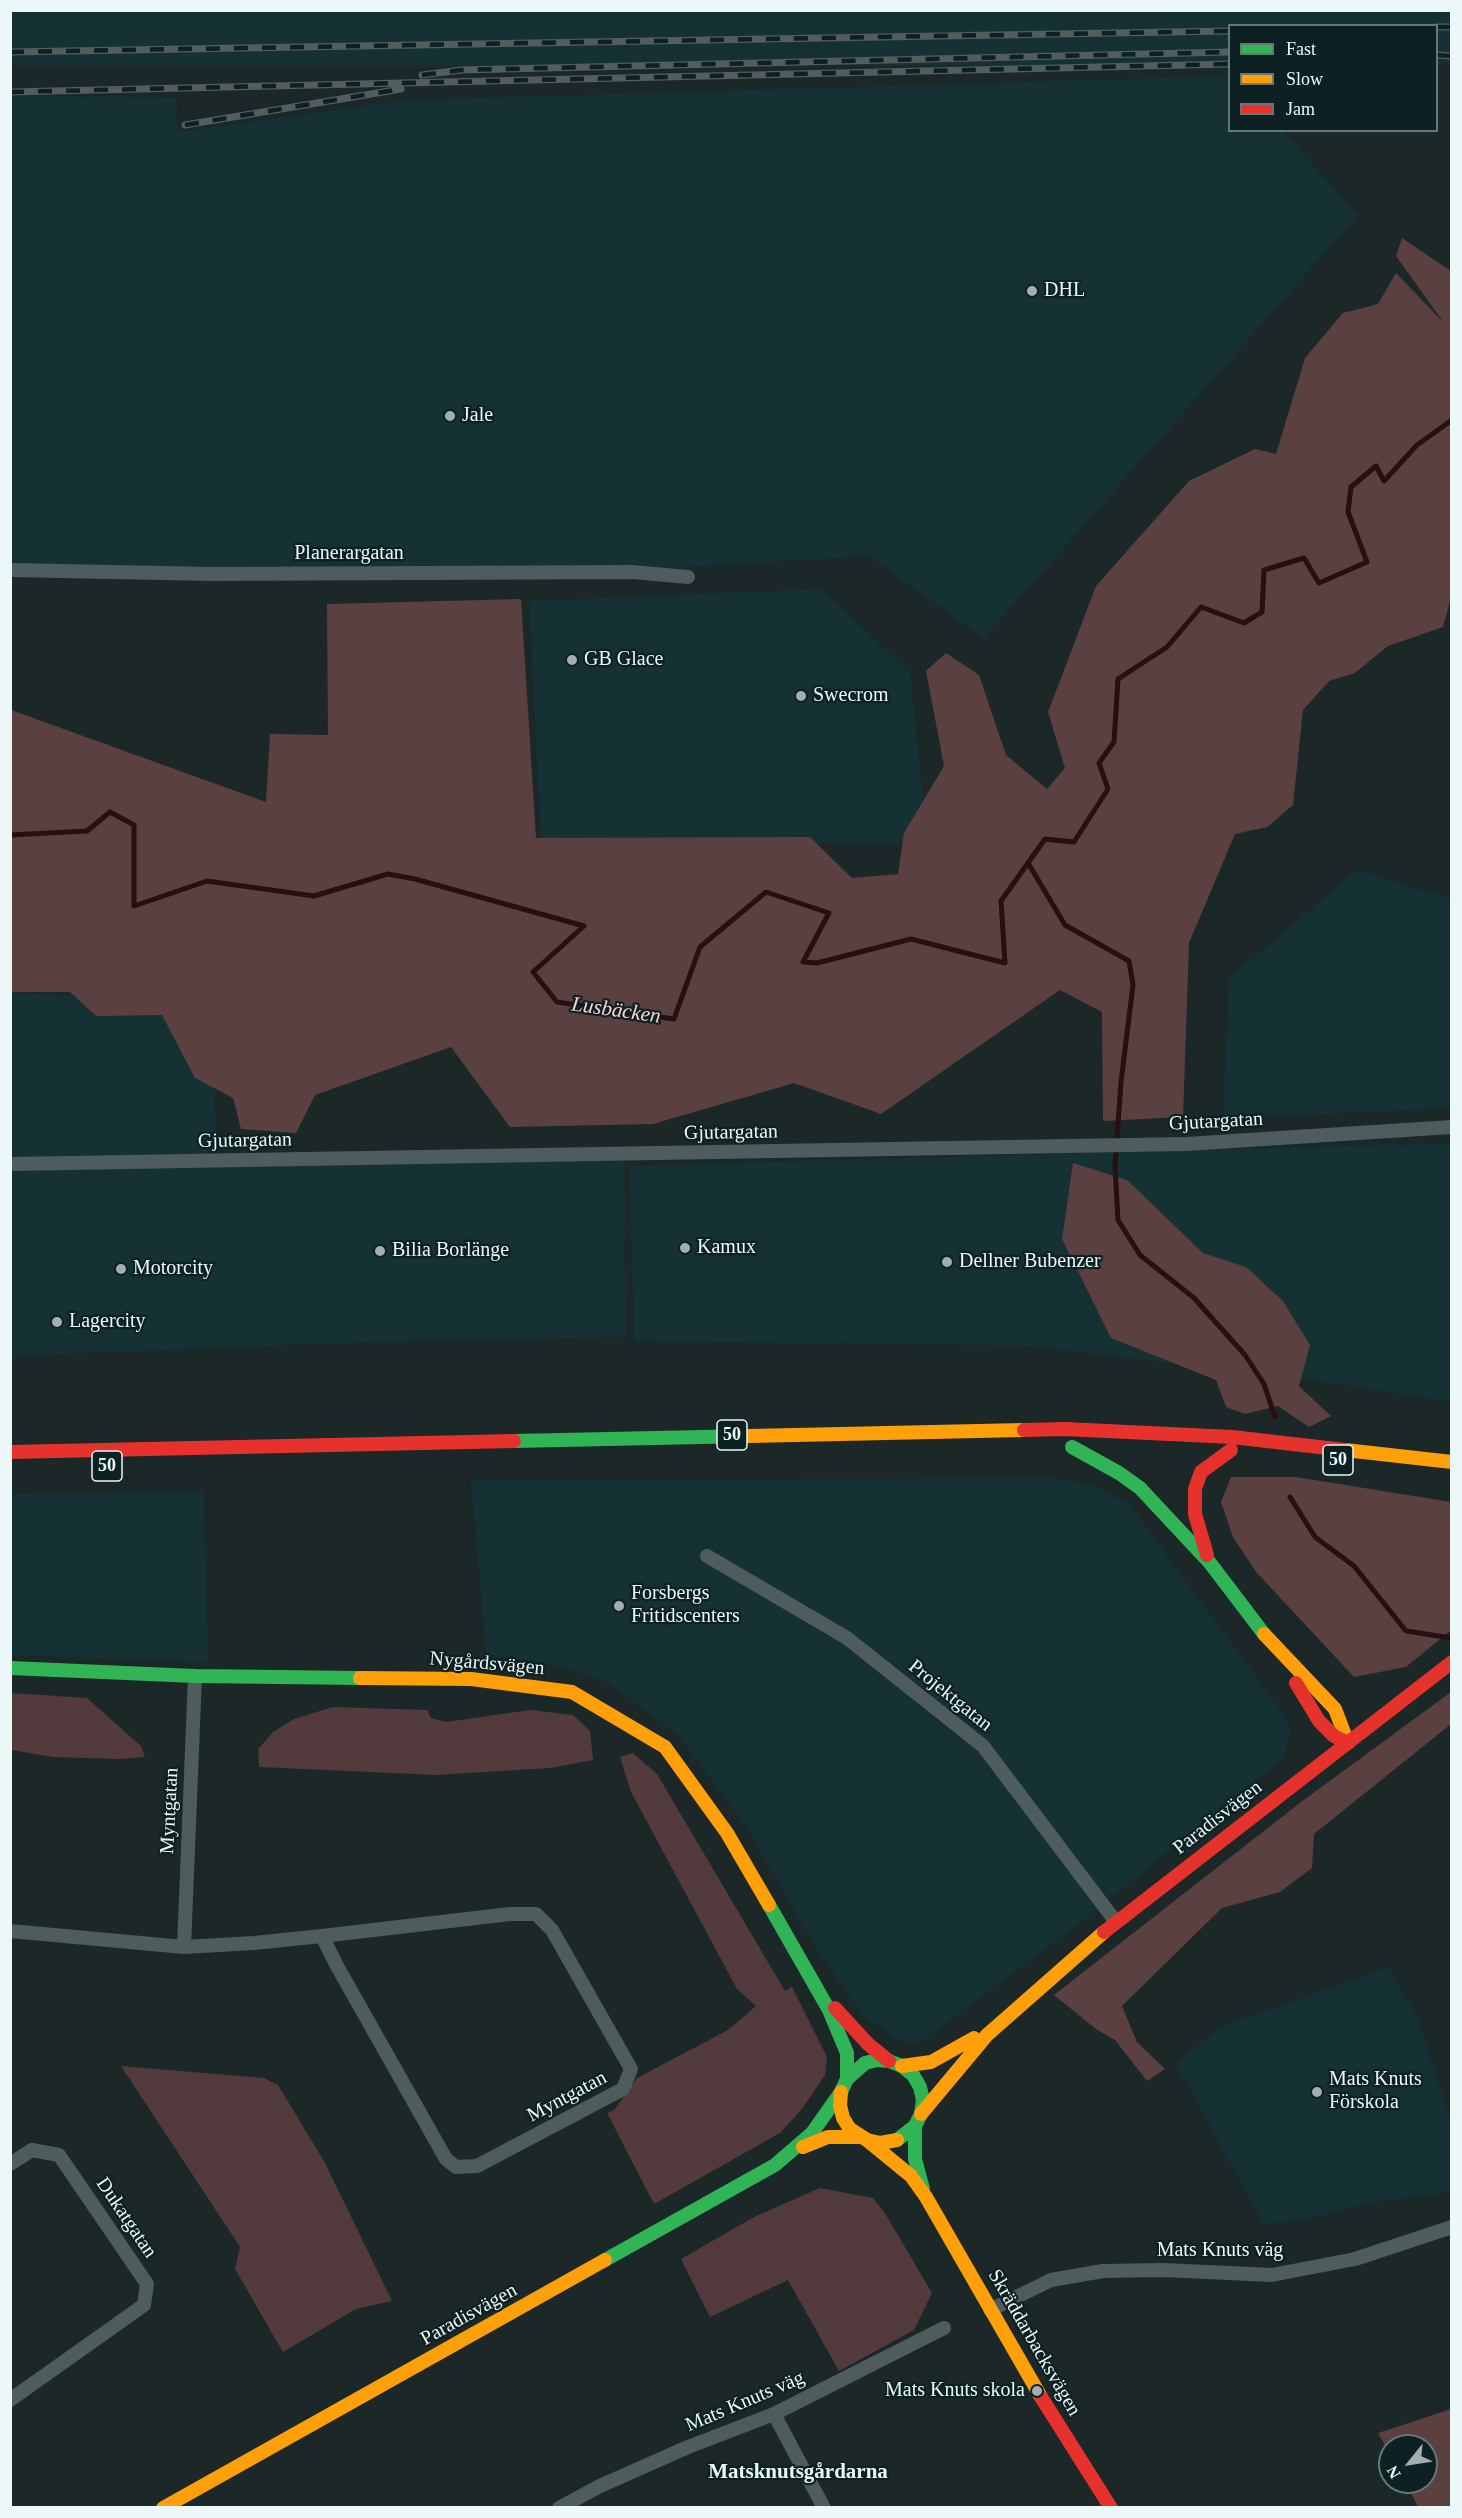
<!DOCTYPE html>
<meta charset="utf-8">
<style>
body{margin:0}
#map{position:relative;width:1462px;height:2518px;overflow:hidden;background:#1c2727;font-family:Georgia,serif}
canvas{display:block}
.frame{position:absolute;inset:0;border:12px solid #ecf8f8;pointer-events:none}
.legend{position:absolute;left:1228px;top:24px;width:210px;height:108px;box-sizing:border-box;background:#0d2122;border:2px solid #667778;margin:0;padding:8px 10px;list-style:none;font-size:18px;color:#ecf8f8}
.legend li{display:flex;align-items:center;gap:12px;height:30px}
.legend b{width:30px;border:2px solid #667778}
.north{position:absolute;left:1378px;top:2434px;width:60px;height:60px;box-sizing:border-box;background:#0d2122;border:2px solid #667778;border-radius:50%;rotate:240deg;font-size:16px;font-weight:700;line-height:24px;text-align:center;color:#ecf8f8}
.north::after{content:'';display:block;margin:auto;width:21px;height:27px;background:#a3afaf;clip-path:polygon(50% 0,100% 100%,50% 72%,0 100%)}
</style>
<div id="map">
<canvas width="1462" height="2518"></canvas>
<div class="frame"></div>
<ul class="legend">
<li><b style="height:8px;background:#30b455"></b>Fast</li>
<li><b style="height:8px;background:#ff9f0a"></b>Slow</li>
<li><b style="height:8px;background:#e5322d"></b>Jam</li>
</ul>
<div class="north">N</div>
</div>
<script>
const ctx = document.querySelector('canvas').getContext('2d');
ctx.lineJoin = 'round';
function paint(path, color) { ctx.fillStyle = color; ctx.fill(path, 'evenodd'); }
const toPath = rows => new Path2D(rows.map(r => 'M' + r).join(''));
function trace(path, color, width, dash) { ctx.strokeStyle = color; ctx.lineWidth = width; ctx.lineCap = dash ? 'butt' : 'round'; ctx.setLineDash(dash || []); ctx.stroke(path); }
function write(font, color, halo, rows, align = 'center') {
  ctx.font = font + ' Georgia,serif'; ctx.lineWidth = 4.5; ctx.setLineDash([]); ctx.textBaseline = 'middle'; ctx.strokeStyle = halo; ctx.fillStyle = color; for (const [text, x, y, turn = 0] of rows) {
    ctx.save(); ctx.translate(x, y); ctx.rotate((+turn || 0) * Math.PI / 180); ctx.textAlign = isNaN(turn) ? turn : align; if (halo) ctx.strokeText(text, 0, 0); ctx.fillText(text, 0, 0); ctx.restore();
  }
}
const built = toPath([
 [11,10,1451,10,1452,64,1437,64,1436,26,1230,26,1229,65,11,66],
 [1229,76,1230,130,1282,131,1358,215,984,638,869,556,605,572,11,570,11,95,176,98,178,132,407,100],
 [822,589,910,673,928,844,541,838,529,601],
 [1357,870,1451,899,1451,1108,1223,1119,1229,979],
 [10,985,16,993,209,1002,218,1159,624,1161,626,1337,369,1342,11,1356],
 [1451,1143,1451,1402,1326,1382,1028,1346,634,1341,630,1166],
 [1049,1478,1092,1485,1129,1504,1284,1715,1291,1730,1284,1757,1085,1919,918,2044,900,2040,862,2014,817,1949,745,1825,679,1736,607,1682,554,1665,486,1654,471,1480],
 [204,1491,208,1662,11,1655,11,1494],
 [1389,1967,1417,2017,1451,2121,1451,2192,1369,2203,1309,2219,1264,2224,1176,2064,1220,2027]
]);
const green = toPath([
 [11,1693,87,1698,141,1746,145,1757,120,1759,53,1757,11,1750],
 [333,1707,427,1710,431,1718,446,1722,530,1710,573,1715,590,1731,593,1760,550,1768,435,1775,259,1767,258,1749,273,1732,294,1719],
 [633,1753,657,1774,785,1991,792,1987,827,2057,825,2075,802,2109,780,2133,654,2204,607,2113,614,2110,637,2078,728,2030,756,2006,737,1989,631,1792,620,1757],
 [121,2066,264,2078,278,2085,325,2163,392,2301,356,2309,283,2352,235,2269,240,2247],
 [820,2188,873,2198,886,2215,932,2293,914,2330,839,2371,788,2280,710,2317,681,2259,754,2217]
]);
const forest = toPath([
 [1402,238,1451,271,1452,594,1443,627,1388,646,1355,673,1329,681,1303,710,1293,805,1267,827,1235,834,1189,943,1183,1117,1103,1121,1102,1012,1060,990,881,1114,794,1083,653,1124,510,1127,451,1047,315,1095,296,1133,241,1129,233,1098,195,1078,162,1015,96,1016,70,992,11,992,11,710,266,802,270,734,328,735,327,604,521,599,536,838,810,837,852,878,898,874,904,833,944,766,926,671,946,653,979,675,1006,755,1047,789,1065,768,1048,712,1096,586,1189,481,1255,449,1276,454,1305,358,1343,313,1378,304,1396,273,1444,323,1396,256],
 [1073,1163,1127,1180,1203,1253,1246,1267,1283,1301,1310,1345,1299,1386,1331,1416,1309,1427,1278,1406,1245,1414,1226,1407,1216,1380,1111,1338,1062,1239],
 [1231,1477,1296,1477,1451,1502,1451,1630,1406,1667,1354,1677,1257,1573,1233,1537,1221,1502],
 [1451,1692,1451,1724,1314,1834,1312,1868,1280,1892,1222,1908,1122,2006,1137,2042,1165,2069,1147,2081,1115,2040,1096,2029,1054,1995,1301,1802],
 [1451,2409,1451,2507,1418,2507,1405,2482,1426,2482,1426,2446,1390,2446,1390,2455,1378,2433]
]);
const stream = toPath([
 [10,835,87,831,110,812,134,825,134,906,207,881,314,896,388,874,415,879,584,926,533,972,557,1002,674,1019,700,947,766,892,829,913,803,962,817,963,911,939,1005,963,1001,901,1045,839,1074,842,1108,789,1099,763,1114,742,1118,679,1167,647,1201,607,1244,623,1262,612,1264,570,1304,558,1319,583,1367,562,1348,512,1351,487,1376,466,1384,481,1417,445,1452,420],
 [1028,863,1065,925,1129,961,1133,985,1121,1082,1115,1167,1118,1220,1140,1255,1194,1298,1245,1355,1264,1384,1275,1417],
 [1290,1497,1315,1537,1354,1566,1406,1631,1452,1638]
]);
const street = toPath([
 [10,570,213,574,632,572,688,577],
 [10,1164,1186,1144,1452,1127],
 [707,1556,847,1638,983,1746,1116,1922],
 [10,1931,184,1947,254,1943,322,1936,337,1966,446,2159,456,2167,477,2166,623,2089,631,2069,552,1930,536,1914,510,1914,322,1936],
 [184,1947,195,1676],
 [10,2164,32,2150,59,2155,147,2284,144,2305,10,2400],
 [990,2310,1051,2280,1103,2271,1163,2270,1272,2275,1355,2259,1452,2227],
 [774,2414,824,2508],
 [559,2508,600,2486,688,2447,774,2414,944,2328]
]);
const fast = toPath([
 [514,1441,749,1436],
 [1072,1447,1119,1473,1140,1488,1210,1563,1264,1634],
 [10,1668,195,1676,360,1678],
 [769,1905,829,2010,847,2053,847,2079],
 [915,2126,915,2159,923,2189],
 [605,2260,775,2165,812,2133,841,2092,847,2079,865,2063,877,2060,889,2061,902,2066,913,2075,920,2087,923,2100,921,2114,915,2126,897,2140]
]);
const slow = toPath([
 [749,1436,1024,1430],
 [1345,1450,1452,1462],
 [1264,1634,1335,1709,1348,1743],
 [360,1678,471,1679,572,1692,665,1747,727,1833,769,1905],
 [902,2066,931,2062,974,2038],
 [841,2092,840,2105,843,2118,850,2129,867,2140,880,2143,897,2140],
 [921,2114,987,2035,1104,1932],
 [867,2140,911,2176,926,2197,1041,2397],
 [803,2147,828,2137,860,2137],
 [163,2508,605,2260]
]);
const jam = toPath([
 [1024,1430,1065,1429,1232,1437,1345,1450],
 [10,1452,514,1441],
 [1207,1555,1195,1514,1195,1489,1201,1472,1231,1450],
 [1296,1683,1319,1721,1334,1736,1348,1743],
 [1104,1932,1452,1662],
 [835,2008,868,2044,889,2061],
 [1041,2397,1111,2508]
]);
const rail = toPath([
 [1436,27,1452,27],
 [10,52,1230,31],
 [1436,55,1452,56],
 [422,75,461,70,1230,52],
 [10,92,1230,64],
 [185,125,401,89]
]);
const markers = [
 [1032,291,6,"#a3afaf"],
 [450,416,6,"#a3afaf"],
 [572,660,6,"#a3afaf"],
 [801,696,6,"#a3afaf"],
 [685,1248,6,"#a3afaf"],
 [380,1251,6,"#a3afaf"],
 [947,1262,6,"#a3afaf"],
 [121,1269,6,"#a3afaf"],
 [57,1322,6,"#a3afaf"],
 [619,1606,6,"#a3afaf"],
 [1317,2092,6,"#a3afaf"],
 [1037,2391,6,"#a3afaf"]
];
const shields = [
 [732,1435,30],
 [1338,1460,30],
 [107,1466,30]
];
const shieldNames = [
 ["50",732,1435],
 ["50",1338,1460],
 ["50",107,1466]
];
const poiNames = [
 ["DHL",1044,291],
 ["Jale",462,416],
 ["GB Glace",584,660],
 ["Swecrom",813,696],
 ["Kamux",697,1248],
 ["Bilia Borlänge",392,1251],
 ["Dellner Bubenzer",959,1262],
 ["Motorcity",133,1269],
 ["Lagercity",69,1322],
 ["Forsbergs",631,1594],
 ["Fritidscenters",631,1617],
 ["Mats Knuts",1329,2080],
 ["Förskola",1329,2103],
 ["Mats Knuts skola",1025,2391,"right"]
];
const streetNames = [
 ["Planerargatan",349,554],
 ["Gjutargatan",1216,1122,-3],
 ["Gjutargatan",731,1133,-1],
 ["Gjutargatan",245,1141,-1],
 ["Nygårdsvägen",487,1664,5],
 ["Projektgatan",950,1696,39],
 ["Myntgatan",170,1811,-87],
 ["Paradisvägen",1218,1818,-38],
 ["Myntgatan",567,2097,-28],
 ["Dukatgatan",126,2218,56],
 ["Mats Knuts väg",1220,2251],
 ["Paradisvägen",469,2315,-29],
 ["Skräddarbacksvägen",1034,2343,60],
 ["Mats Knuts väg",745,2402,-23]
];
const waterNames = [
 ["Lusbäcken",616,1011,8]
];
const neighbourhoodNames = [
 ["Matsknutsgårdarna",798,2473]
];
paint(built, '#163133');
paint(green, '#533a3c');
paint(forest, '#5a4041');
trace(stream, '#271012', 5);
trace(street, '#4e5c5d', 14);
trace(fast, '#30b455', 14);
trace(slow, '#ff9f0a', 14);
trace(jam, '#e5322d', 14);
trace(rail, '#525d5d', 7);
trace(rail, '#0d2122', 4.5, [14]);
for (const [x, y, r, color] of markers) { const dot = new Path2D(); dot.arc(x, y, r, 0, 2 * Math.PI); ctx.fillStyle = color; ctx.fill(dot); trace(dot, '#0d2122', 2); }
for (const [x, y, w] of shields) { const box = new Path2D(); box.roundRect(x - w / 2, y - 15, w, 30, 4.5); ctx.fillStyle = '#0d2122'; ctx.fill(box); trace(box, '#ecf8f8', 1.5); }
write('bold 18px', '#ecf8f8', null, shieldNames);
write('20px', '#ecf8f8', '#0d2122', poiNames, 'left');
write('20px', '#ecf8f8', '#0d2122', streetNames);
write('italic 21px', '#fbd3d4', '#0d2122', waterNames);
write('bold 21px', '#ecf8f8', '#0d2122', neighbourhoodNames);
</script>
